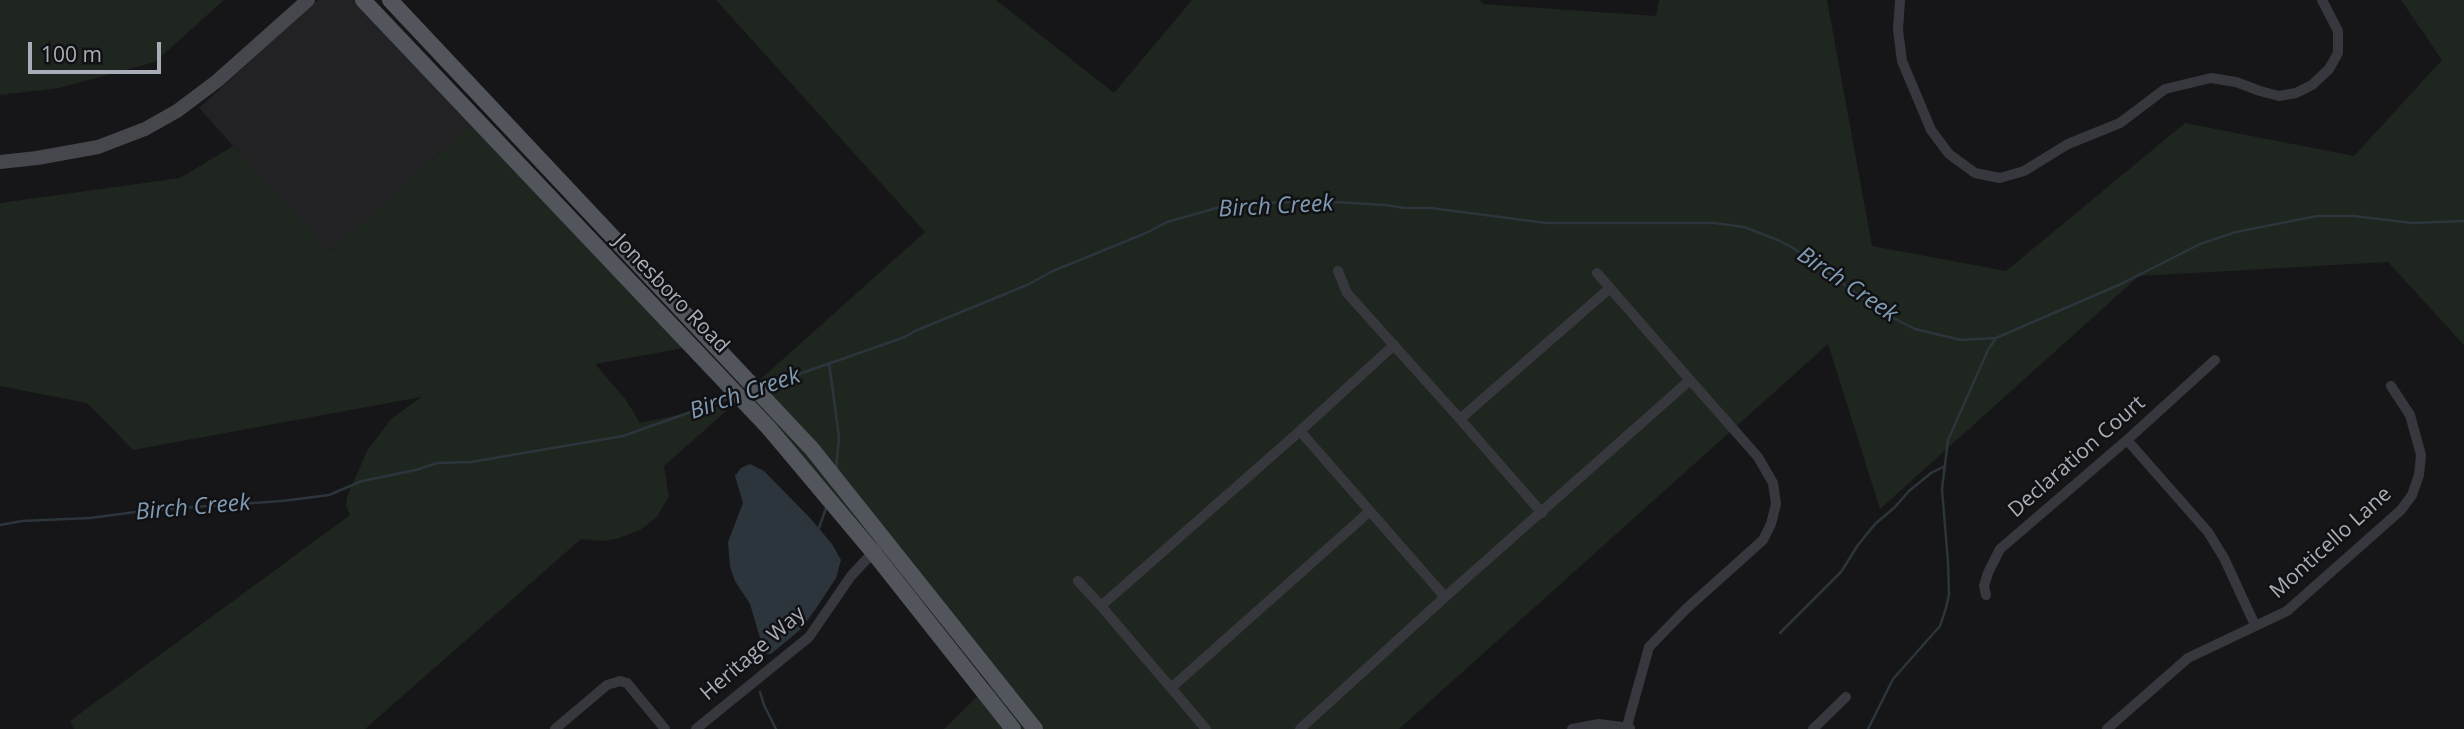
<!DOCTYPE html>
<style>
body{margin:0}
#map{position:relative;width:2464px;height:729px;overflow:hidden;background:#161618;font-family:"Open Sans",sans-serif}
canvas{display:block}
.scale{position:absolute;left:28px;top:42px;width:133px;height:32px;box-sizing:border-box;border:4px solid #a8adb8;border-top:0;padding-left:9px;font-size:21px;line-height:24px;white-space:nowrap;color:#a8adb8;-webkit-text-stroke:5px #111113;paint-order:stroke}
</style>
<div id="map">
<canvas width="2464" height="729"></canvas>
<div class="scale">100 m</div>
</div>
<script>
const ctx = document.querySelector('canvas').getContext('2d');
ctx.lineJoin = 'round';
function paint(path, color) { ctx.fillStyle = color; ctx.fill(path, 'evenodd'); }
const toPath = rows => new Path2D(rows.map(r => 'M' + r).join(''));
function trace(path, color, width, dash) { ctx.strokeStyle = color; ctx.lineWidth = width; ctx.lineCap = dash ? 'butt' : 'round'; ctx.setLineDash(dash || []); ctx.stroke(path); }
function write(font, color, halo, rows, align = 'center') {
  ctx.font = font + ' "Open Sans",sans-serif'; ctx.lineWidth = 5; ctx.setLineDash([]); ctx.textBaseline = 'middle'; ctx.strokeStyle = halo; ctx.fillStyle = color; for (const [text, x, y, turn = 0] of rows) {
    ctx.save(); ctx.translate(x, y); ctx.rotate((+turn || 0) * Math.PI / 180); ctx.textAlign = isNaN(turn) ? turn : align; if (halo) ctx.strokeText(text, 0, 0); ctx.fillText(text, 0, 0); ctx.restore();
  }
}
const built = toPath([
 [318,0,364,0,476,120,329,253,199,108]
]);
const green = toPath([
 [0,0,224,0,155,62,59,88,0,95],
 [716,0,996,0,1114,93,1192,0,1479,0,1483,4,1656,16,1659,0,1827,0,1872,246,2006,271,2185,123,2354,156,2442,60,2401,0,2464,0,2464,345,2388,262,2139,276,1880,509,1828,344,1399,729,944,729,996,678,734,404,664,466,669,497,656,518,640,530,616,539,602,541,581,539,365,729,74,729,70,721,350,515,346,505,347,497,367,451,391,419,421,397,133,450,87,403,0,386,0,203,180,178,233,146,330,252,476,120,684,348,595,364,626,400,640,423,734,403,925,232]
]);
const water = toPath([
 [750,464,764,471,810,518,832,544,841,560,836,578,815,610,800,630,771,654,767,654,763,648,750,604,735,581,730,567,728,542,743,503,735,476,741,468]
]);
const stream = toPath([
 [829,363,839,437,836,471],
 [762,387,905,337,915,331,1027,285,1053,271,1146,233,1167,222,1231,204,1317,201,1386,205,1404,208,1431,208,1546,223,1714,223,1744,227,1780,241,1793,248,1885,314,1915,329,1961,340,1996,338,2121,284,2200,244,2236,232,2317,216,2354,216,2412,223,2464,221],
 [0,525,22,521,90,518,151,510,282,501,329,495,362,481,416,470,437,463,471,462,623,436,733,397],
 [819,528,826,508],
 [1780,633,1841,572,1858,545,1875,524,1895,507,1909,491,1931,473,1943,467],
 [760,692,764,705,776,729],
 [1868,729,1893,679,1940,626,1946,608,1949,594,1948,562,1942,489,1948,440,1988,350,1996,338]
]);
const street = toPath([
 [1900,0,1898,30,1902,61,1931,130,1949,154,1975,173,2000,178,2024,171,2068,144,2120,123,2165,89,2211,78,2236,82,2260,91,2279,96,2296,93,2312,85,2329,69,2338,53,2338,31,2322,0],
 [1338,271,1347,293,1460,419],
 [1300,431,1394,345],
 [2127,440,2208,532,2224,558,2255,625],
 [1542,513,1460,419,1610,288],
 [1078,581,1101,606],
 [1986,595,1984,586,1988,573,2000,549,2127,440,2215,360],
 [1445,597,1690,380,1597,273],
 [1171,688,1370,511],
 [1627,726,1649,647,1686,609,1763,540,1771,524,1776,504,1773,483,1758,457,1690,380],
 [555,729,607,685,620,681,627,683,665,729],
 [696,729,809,637,851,576,877,548],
 [1206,729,1101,606,1300,431,1445,597,1300,729],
 [1572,729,1599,724,1630,728],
 [1813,729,1846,697],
 [2107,729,2188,658,2287,611,2401,510,2412,495,2419,475,2421,455,2410,415,2391,386]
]);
const secondary = toPath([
 [0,162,37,158,98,147,145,129,177,111,217,81,308,0]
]);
const primary = toPath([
 [363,0,768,427,873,552,1013,729],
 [390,0,812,449,1035,729]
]);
const streetNames = [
 ["Jonesboro Road",671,294,46],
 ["Declaration Court",2077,457,-41],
 ["Monticello Lane",2331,543,-42],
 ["Heritage Way",753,654,-41]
];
const waterNames = [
 ["Birch Creek",1276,207,-3],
 ["Birch Creek",1847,285,34],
 ["Birch Creek",745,394,-19],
 ["Birch Creek",193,508,-5]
];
paint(built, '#222225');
paint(green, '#1e261f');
paint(water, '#2c353c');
trace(stream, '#2c353c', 2.5);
trace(street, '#37383d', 10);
trace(secondary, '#45474d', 14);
trace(primary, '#53555c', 16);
write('21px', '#a8adb8', '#111113', streetNames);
write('italic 23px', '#7f9bb3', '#111113', waterNames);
</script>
